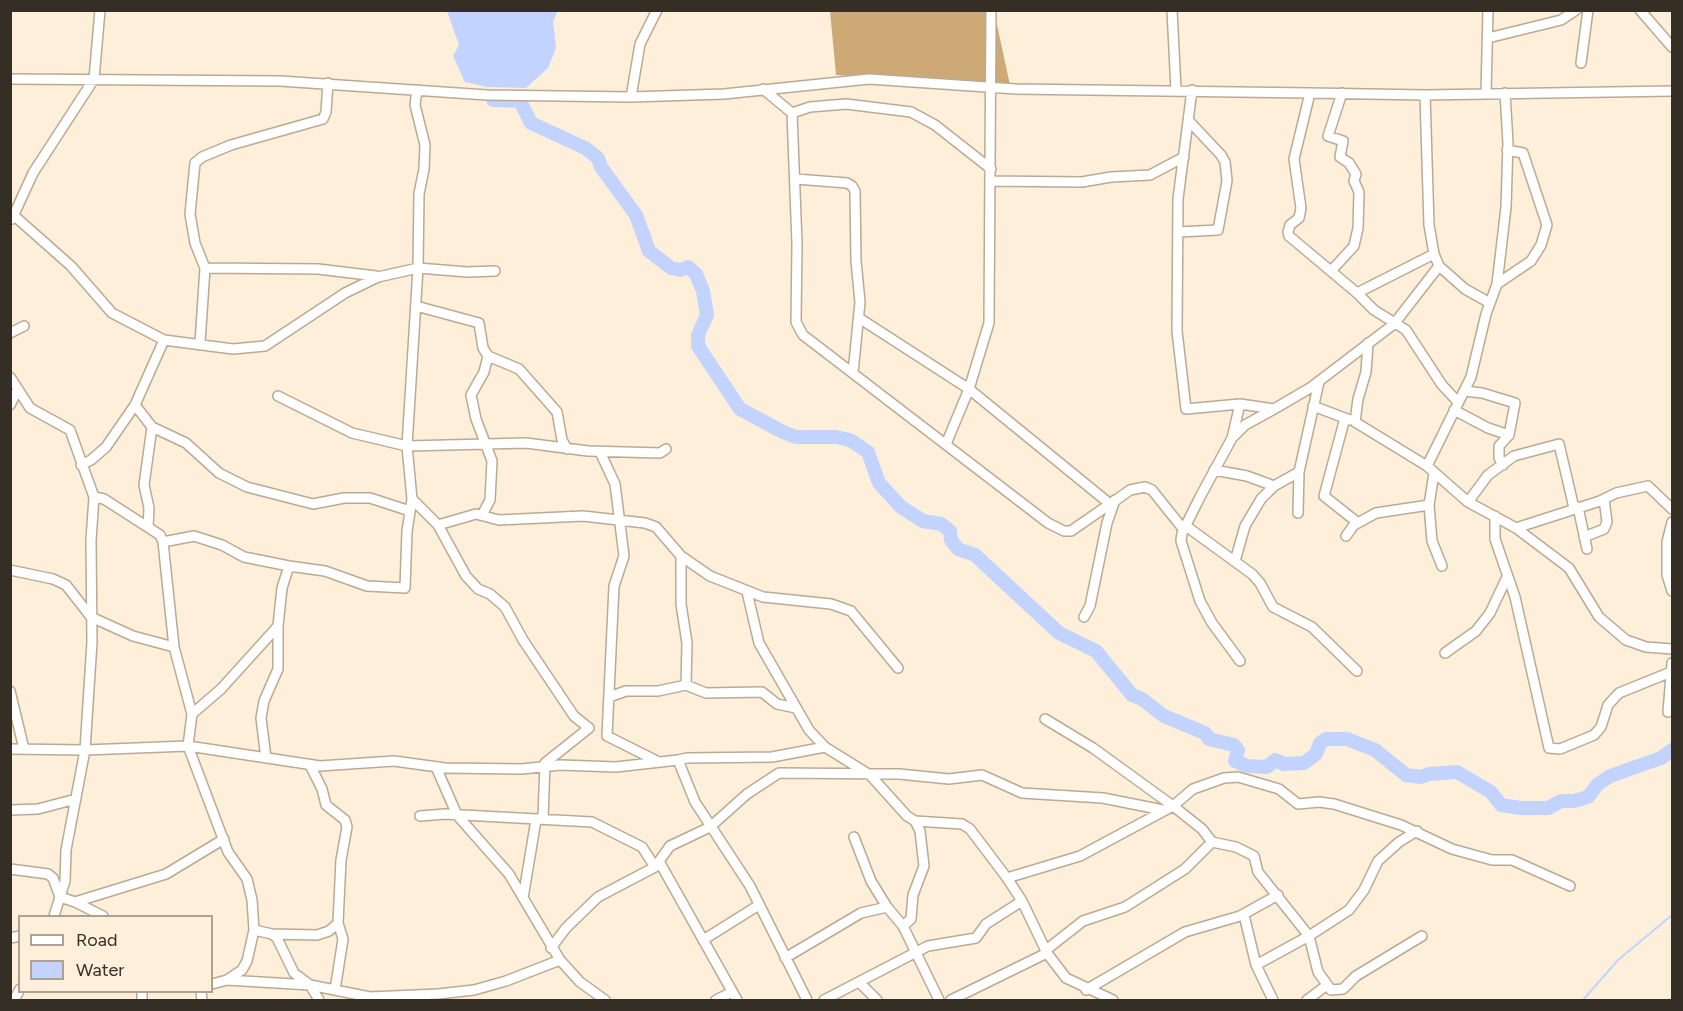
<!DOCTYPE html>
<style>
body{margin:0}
#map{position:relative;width:1683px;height:1011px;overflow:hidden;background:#fdefda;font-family:Figtree,sans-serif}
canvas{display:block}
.frame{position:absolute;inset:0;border:12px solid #352e24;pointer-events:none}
.legend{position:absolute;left:18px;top:915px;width:195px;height:78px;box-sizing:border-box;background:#fdefda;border:2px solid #ada291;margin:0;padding:8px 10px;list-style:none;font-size:18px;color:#352e24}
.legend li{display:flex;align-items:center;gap:12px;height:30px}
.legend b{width:30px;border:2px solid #ada291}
</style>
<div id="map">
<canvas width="1683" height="1011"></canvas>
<div class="frame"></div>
<ul class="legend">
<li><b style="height:8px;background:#fff"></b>Road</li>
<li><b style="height:16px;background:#c3d3ff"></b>Water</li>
</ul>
</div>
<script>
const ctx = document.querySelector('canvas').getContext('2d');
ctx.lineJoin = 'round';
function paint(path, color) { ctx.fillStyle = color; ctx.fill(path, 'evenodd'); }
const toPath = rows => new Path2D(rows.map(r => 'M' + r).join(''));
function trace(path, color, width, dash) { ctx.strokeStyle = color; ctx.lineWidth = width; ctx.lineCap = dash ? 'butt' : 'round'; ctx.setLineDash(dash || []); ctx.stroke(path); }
const forest = toPath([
 [830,11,994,11,1010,85,836,75]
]);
const water = toPath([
 [447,11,558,11,553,21,556,48,548,68,526,88,487,87,465,82,453,56,459,45]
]);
const stream = toPath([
 [1583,1000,1618,960,1672,915]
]);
const river = toPath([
 [493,100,520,101,531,123,585,148,598,158,601,167,636,215,649,251,671,268,680,270,688,267,696,274,703,291,707,315,698,335,698,346,740,409,783,432,796,437,836,437,850,440,868,452,879,483,901,507,923,521,941,524,950,531,951,540,958,549,975,555,1059,633,1096,651,1132,695,1142,699,1164,716,1205,733,1209,739,1234,745,1238,750,1235,761,1247,766,1267,767,1275,760,1284,764,1304,763,1316,754,1320,743,1326,739,1347,739,1375,750,1406,775,1421,777,1429,774,1457,772,1491,792,1501,805,1521,808,1548,808,1561,801,1574,801,1588,797,1597,785,1610,776,1661,758,1672,750]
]);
const minor = toPath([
 [1172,10,1176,90],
 [1640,10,1672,47],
 [1488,38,1561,20,1576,10],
 [1581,63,1588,10],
 [10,79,280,81,487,95,631,97,724,94,869,79,1016,89,1310,93,1425,95,1672,91],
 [763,89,792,113,797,244,796,322,803,335,1048,523,1064,531,1071,531,1110,504,969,389,859,318],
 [417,90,415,105,425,145,424,169,419,194,418,268,407,446,526,443,588,451,660,453,666,449],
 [1192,90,1178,199,1177,331,1186,409,1240,404,1274,409,1310,388,1394,324,1439,266],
 [1310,93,1294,159,1301,208,1299,218,1290,225,1288,232,1289,236,1357,293],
 [1486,94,1488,10],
 [1425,95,1429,225,1434,254,1439,266,1465,289,1490,303],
 [631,97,640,44,657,10],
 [792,113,810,107,846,104,911,112,935,125,991,169],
 [796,179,847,183,852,186,855,191,856,261,860,302,853,373],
 [991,181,1082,182,1111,177,1150,175,1184,157],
 [10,212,71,266,112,313,164,340,233,349,265,346,345,293,378,277,418,268,467,272,495,271],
 [12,219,33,173,94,79,100,10],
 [1178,232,1218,230,1227,181,1225,162,1221,155,1190,122],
 [1434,254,1357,293,1374,310,1406,330,1442,385,1458,402],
 [205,268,318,269,376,276],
 [1332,270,1354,246,1358,228,1359,192,1354,181,1356,174,1349,163,1340,157,1343,141,1328,136,1342,93],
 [1497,284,1531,261,1541,245,1547,225,1523,153,1507,150],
 [416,306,479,323,483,348,488,356,519,369,557,412,562,440,567,449],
 [10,333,24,326],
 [200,343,205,268,195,243,190,214,195,163,202,157,231,145,323,119,326,112,328,83],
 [1368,343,1366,372,1358,399,1355,422,1427,466,1468,502,1516,528,1569,568,1599,617,1626,640,1646,647,1672,649],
 [10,377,30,408,70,430,94,497,104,499,160,535,163,542,174,647],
 [1464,391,1482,393,1515,403,1509,435,1499,446,1499,458,1503,465],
 [278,396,352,433,407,446,412,499,438,525,466,576,478,589,490,594,505,607,523,640,574,716,589,728,545,763,543,818],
 [10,405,18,389],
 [135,405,152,427,186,443,219,473,247,487,313,504,344,498,370,498,410,511],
 [1313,406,1350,420],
 [1454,410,1488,428,1509,435],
 [1345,418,1324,496,1358,523],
 [1234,436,1245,425,1274,409],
 [946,444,969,389,989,323,991,10],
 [600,452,615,484,624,556,614,586,607,736,657,761],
 [81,465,91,460,106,447,135,405,164,340],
 [1427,466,1471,377,1486,314,1497,284,1506,207,1508,143,1505,93],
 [1214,470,1247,476,1274,486],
 [1434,473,1429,505,1432,541,1442,566],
 [1468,502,1488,475,1514,456,1559,444,1574,508],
 [1112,503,1130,490,1145,487,1152,490,1184,530],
 [1578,507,1587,549],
 [1298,513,1299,472,1319,382],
 [482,515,490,500,492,461,476,419,471,395,484,372,488,356],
 [1495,516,1495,539,1515,597,1549,748,1560,749,1594,735,1601,727,1608,705,1619,693,1671,672],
 [1672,522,1667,542,1667,575,1672,591],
 [438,525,476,514,499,520,583,516,645,523,656,527,681,556,710,576,763,597,831,604,851,611,898,668],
 [1186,526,1252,574,1260,583,1273,607,1312,627,1357,671],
 [148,527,149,508,144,485,152,427],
 [1516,528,1600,501,1616,493,1648,486,1672,509],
 [1346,536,1354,525,1376,513,1429,505],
 [1584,537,1604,529,1607,522,1604,499],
 [163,542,194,536,222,545,244,557,289,566],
 [1235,561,1245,526,1261,499,1274,486,1299,472],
 [10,570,53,579,66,585,91,617,133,636,174,647,192,714,188,746,228,852,247,879,252,900,254,930,247,961,242,970,227,980,212,984],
 [747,592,759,643,809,730,825,747,870,775,907,816,915,821,920,831,924,866,913,895,911,919,903,926,939,1000],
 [1084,617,1090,606,1107,523,1115,500],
 [1445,653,1476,631,1490,613,1507,577],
 [1240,661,1212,623,1200,601,1181,541,1182,533,1200,497,1232,438,1240,404],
 [686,685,706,693,762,692,777,704,796,708],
 [10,691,24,749],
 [609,697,626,691,658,691,686,685,687,643,681,604,681,556],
 [1668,712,1672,663],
 [192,714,221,689,278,626,282,588,289,566,325,571,367,586,405,588,407,531,412,499],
 [1045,719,1093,748,1173,806,1202,829,1212,842,1236,847,1254,856,1258,872,1309,936,1318,972,1331,990,1343,989,1356,976,1422,936],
 [10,749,85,750,188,746,320,766,394,761,445,768,522,769,560,765,616,767,678,760,695,802,750,886,807,1000],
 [266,758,261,718,264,701,278,669,278,626],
 [678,760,687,758,772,757,825,747],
 [310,765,322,789,326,805,345,820,347,827,341,860,338,923,343,939,335,990],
 [436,767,457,815,509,874,560,960,580,982,605,1000],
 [10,810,38,809,76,799],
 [420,816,445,814,592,822,642,847,655,867],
 [915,821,962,824,970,829,1007,878,1080,856,1173,806,1193,789,1224,778,1238,777,1279,789,1298,804,1319,802,1334,804,1401,825,1452,849,1492,860,1512,860,1570,886],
 [854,837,871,881,887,907],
 [660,863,737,1000],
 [10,869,48,874,53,878,60,897,75,902,166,874,224,839],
 [1007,878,1022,901,1047,953,1066,978,1113,1000],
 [523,898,536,820],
 [75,902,103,916],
 [1244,915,1256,965,1273,1000],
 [54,916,65,881,66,850,85,750,92,642,91,540,94,497],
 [254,930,272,934,277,938,294,973,310,985,370,997,438,994,474,990,506,981,560,960],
 [272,934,317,935,329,931,338,923],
 [10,938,20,936],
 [703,940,759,905],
 [551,948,566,928,598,897,655,867,670,846,710,827,747,794,779,773,899,774,949,779,982,775,1022,793,1103,798,1163,810],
 [1046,950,1083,921,1125,907,1185,869,1212,842],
 [785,958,861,913,887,907,903,926],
 [1256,965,1309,936,1349,910,1364,890,1378,861,1399,842,1417,831],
 [227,980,310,985,319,1000],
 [859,982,877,1000],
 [1086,990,1185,932,1240,916,1278,895],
 [201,992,202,1000],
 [14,1000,20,989],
 [142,1000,142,992],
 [716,1000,732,992],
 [824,1000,928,946,976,938,986,924,1022,901],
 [951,1000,1047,953],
 [1307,1000,1327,985]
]);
paint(forest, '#cca975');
paint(water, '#c3d3ff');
trace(stream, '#c3d3ff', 2);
trace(river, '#c3d3ff', 14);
trace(minor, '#bbaa92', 12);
trace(minor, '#fff', 9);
</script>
